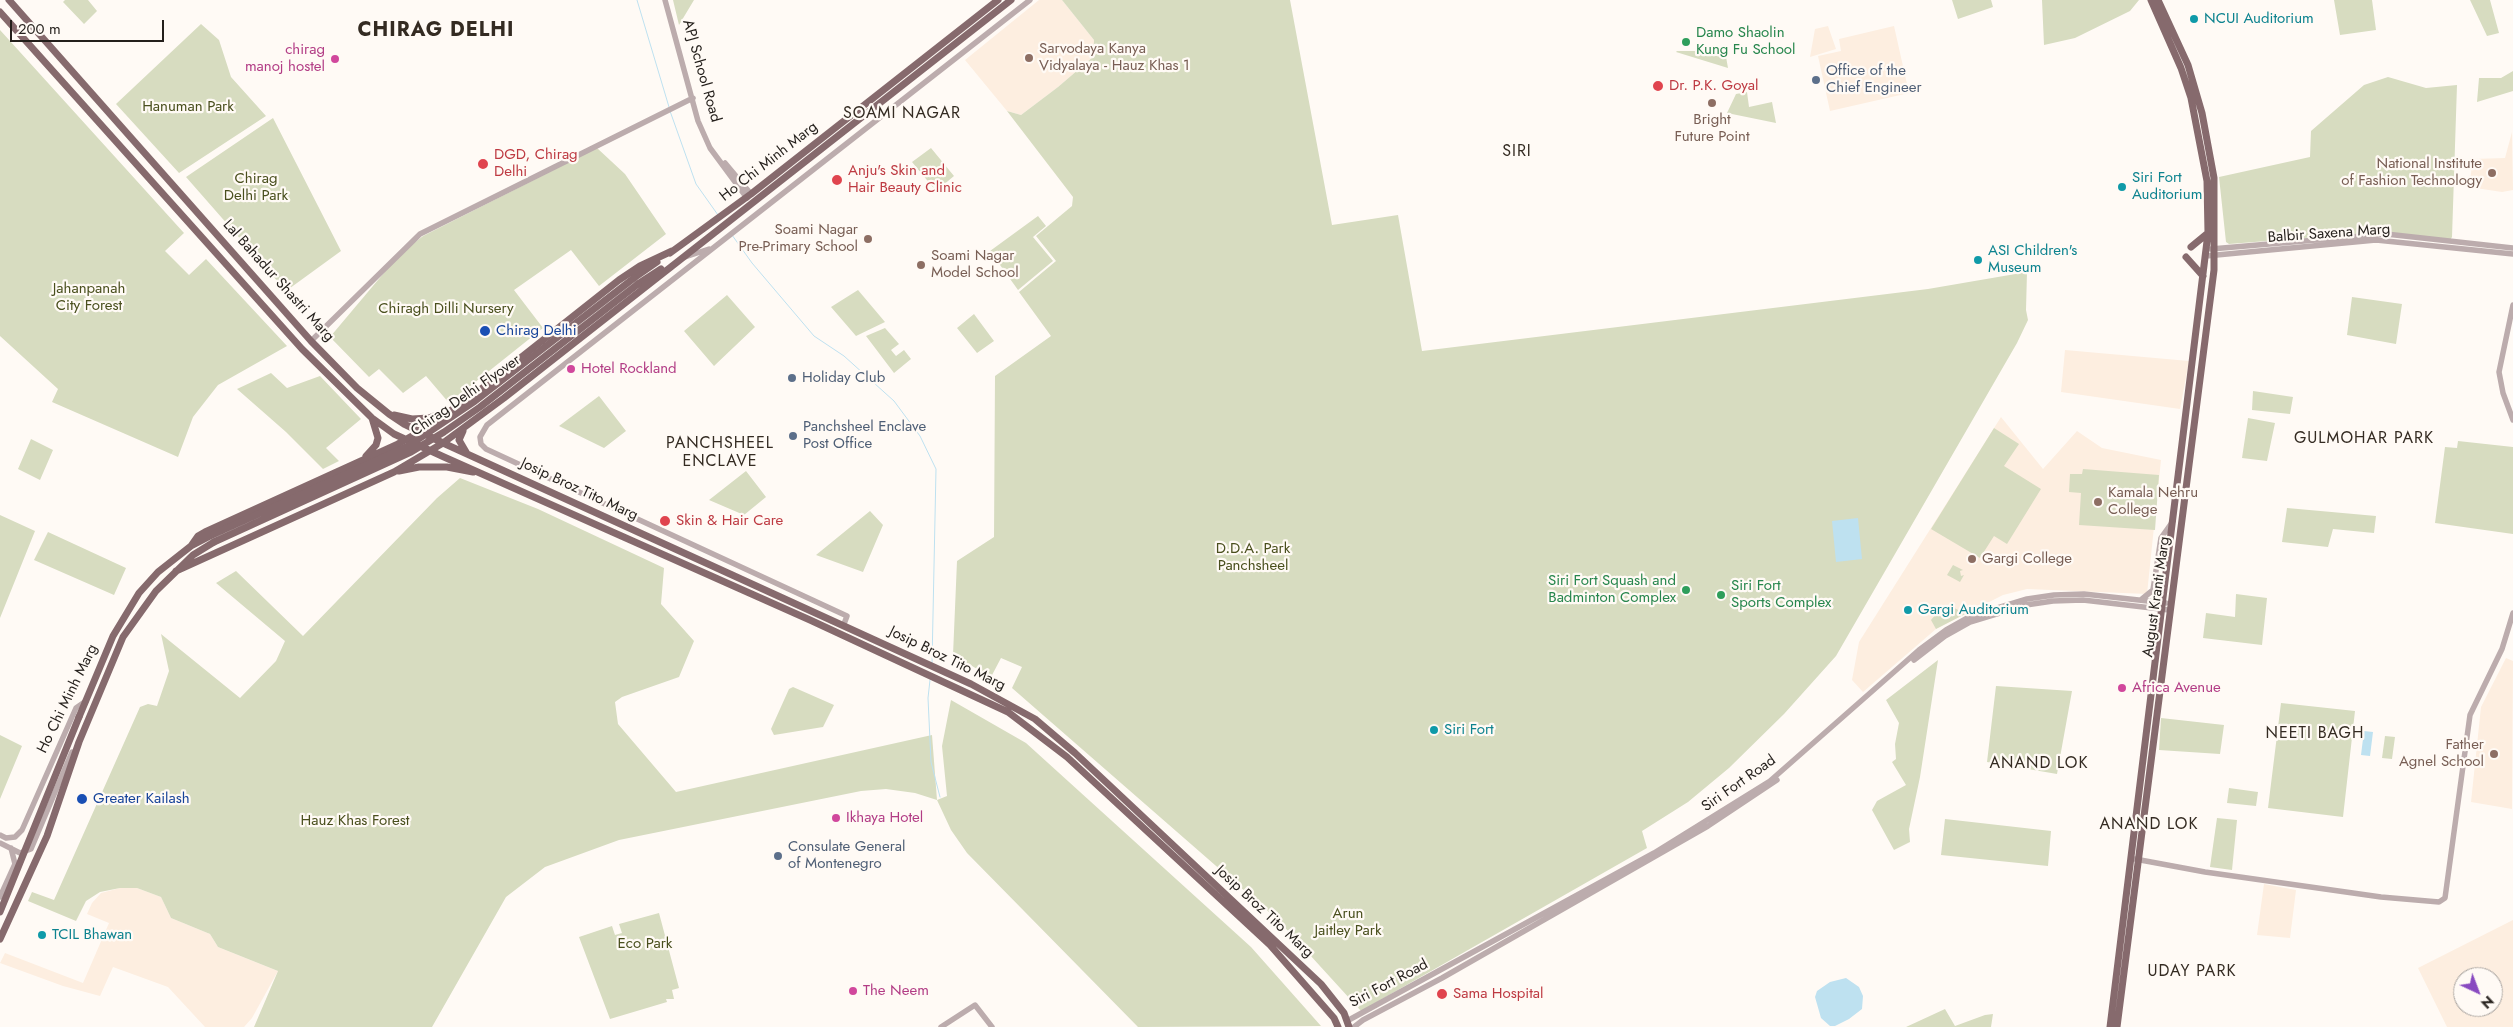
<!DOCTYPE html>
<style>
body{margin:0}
#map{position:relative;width:2513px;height:1027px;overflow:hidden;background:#fffaf5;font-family:Jost,sans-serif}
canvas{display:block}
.north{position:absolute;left:2453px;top:967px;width:50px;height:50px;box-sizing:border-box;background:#fffaf5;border:1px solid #a7a29e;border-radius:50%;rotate:137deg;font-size:14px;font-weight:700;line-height:20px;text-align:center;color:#241f1b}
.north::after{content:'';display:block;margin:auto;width:18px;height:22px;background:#894ac0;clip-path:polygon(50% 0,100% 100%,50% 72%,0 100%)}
.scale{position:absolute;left:10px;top:20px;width:154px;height:22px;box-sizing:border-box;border:2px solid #241f1b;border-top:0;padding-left:6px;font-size:15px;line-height:18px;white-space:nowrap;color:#241f1b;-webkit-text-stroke:4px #fffaf5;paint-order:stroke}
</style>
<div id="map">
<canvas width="2513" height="1027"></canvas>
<div class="north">N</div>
<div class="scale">200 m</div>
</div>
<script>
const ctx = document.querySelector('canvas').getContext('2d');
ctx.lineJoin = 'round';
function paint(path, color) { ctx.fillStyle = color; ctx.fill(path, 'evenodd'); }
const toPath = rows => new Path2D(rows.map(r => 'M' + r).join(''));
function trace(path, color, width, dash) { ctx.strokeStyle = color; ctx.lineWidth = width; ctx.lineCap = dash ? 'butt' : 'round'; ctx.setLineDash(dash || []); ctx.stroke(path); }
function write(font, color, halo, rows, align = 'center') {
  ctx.font = font + ' Jost,sans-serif'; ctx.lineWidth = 4.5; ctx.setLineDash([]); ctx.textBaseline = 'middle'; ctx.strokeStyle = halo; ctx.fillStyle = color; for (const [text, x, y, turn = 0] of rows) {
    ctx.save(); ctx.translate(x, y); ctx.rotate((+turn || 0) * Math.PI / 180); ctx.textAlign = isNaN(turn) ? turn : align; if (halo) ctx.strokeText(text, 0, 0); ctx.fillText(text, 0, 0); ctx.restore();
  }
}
const built = toPath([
 [1039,0,1062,0,1094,40,1093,57,1058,87,1021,115,1007,111,965,60],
 [1828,26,1836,49,1810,57,1815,29],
 [1894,26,1909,93,1830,111,1818,56,1841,51,1839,39],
 [2512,132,2513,190,2502,192,2469,187,2473,159,2505,158],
 [2065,350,2189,361,2180,409,2061,392],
 [2001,417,2043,469,2077,431,2102,448,2161,460,2147,594,2027,589,2003,595,1936,629,1863,692,1852,680,1859,642],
 [2506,658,2513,661,2512,809,2471,802,2481,707],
 [2264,884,2296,890,2290,938,2257,935],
 [120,888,137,888,161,897,171,918,210,934,218,947,278,971,252,1018,244,1027,205,1027,168,987,113,967,100,996,63,986,0,963,5,953,83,983,109,923,87,914,92,903,101,893],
 [2513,920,2513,1027,2447,1027,2418,968],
 [2463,977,2493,977,2493,1007,2463,1007]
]);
const green = toPath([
 [65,0,88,0,97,11,84,24,63,2],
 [673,0,694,0,679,25],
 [1062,0,1290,0,1332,225,1398,215,1422,351,1928,289,2027,272,2026,310,2028,320,2017,343,1836,656,1784,714,1729,768,1688,802,1642,831,1647,848,1361,1011,1278,920,1012,688,1022,667,1001,658,991,677,953,655,957,561,994,537,995,376,1051,336,1019,292,1056,261,1036,236,1072,206,1073,197,1007,111,1021,115,1058,87,1093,57,1094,40],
 [1952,0,1991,0,1993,7,1958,19],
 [2042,0,2139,0,2130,11,2075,38,2044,45],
 [2334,0,2372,0,2376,30,2340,35],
 [2470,0,2490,0,2499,33,2487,36],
 [201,24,219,40,231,77,266,116,179,173,116,104],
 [0,30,184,233,165,251,189,275,206,259,287,346,218,385,193,417,178,457,52,402,58,389,0,336],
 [1677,51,1725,51,1728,68,1676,52],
 [2513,71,2513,91,2477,102,2479,78,2501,78],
 [2388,77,2426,88,2457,85,2452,237,2450,240,2368,233,2229,244,2226,242,2219,177,2310,157,2311,131,2364,85],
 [1747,92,1749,107,1772,102,1776,123,1727,113,1736,94],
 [273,118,341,251,286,291,186,177],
 [597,148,625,174,666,234,599,286,571,250,514,290,543,328,449,403,426,376,403,393,379,369,369,377,330,337,399,255,423,236],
 [931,148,954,176,936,191,912,162],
 [1038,216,1046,226,1033,237,1053,261,1018,290,990,251],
 [858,290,885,322,856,336,831,307],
 [727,295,755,327,714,366,684,331],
 [2352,297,2402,304,2396,344,2347,335],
 [974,314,994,341,977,353,957,328],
 [885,328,899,344,891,350,896,356,904,350,911,359,894,373,866,336],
 [271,373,287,388,320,376,361,419,326,448,339,461,323,469,286,432,237,389],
 [2253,391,2293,397,2290,414,2252,410],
 [599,396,626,431,604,448,559,426],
 [2248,418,2275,423,2267,461,2242,458],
 [1994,428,2019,444,2004,466,2041,489,2007,544,1994,536,1980,558,1931,529],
 [31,439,53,450,40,480,18,469],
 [2458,441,2513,447,2513,534,2435,523,2445,447,2457,448],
 [2083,469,2159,475,2155,530,2079,525,2081,493,2069,492,2070,474,2082,474],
 [746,471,766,497,744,515,709,500],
 [460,478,538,509,664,568,661,604,694,641,679,677,622,697,615,702,618,724,676,792,932,735,937,800,947,796,942,746,951,700,1026,743,1251,947,1321,1026,1138,1027,967,853,951,830,937,800,915,793,886,789,861,791,619,840,545,867,506,897,432,1027,254,1027,278,971,218,947,210,934,171,918,161,897,137,888,120,888,100,892,86,901,76,921,28,901,32,892,54,900,140,707,148,704,157,706,169,671,161,634,240,698,276,661,285,641,216,583,236,571,303,636,437,498],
 [2287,508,2376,516,2374,533,2333,529,2328,547,2282,542],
 [870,511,883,525,863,572,816,555],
 [0,515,35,531,0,618],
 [48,532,126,568,114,595,34,560],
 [1953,565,1963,570,1960,571,1961,576,1964,575,1960,582,1947,575],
 [2236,594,2267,598,2262,645,2203,638,2206,613,2235,617],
 [1951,606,1965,614,1936,629,1931,620,1936,614],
 [1938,660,1920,777,1909,829,1910,842,1894,850,1872,810,1877,801,1906,785,1892,762,1896,759,1895,744,1899,723,1886,700],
 [1996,686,2072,691,2057,774,1987,762],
 [793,687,834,705,823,727,774,735,771,729,789,689],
 [2281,703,2355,711,2343,817,2268,808],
 [2161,718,2224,725,2220,754,2159,750],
 [0,735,22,746,0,799],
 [2385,736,2395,737,2392,759,2382,758],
 [2229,788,2258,792,2256,806,2227,803],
 [2217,818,2237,820,2232,870,2210,867],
 [1945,819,2051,831,2048,866,1941,855],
 [659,913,679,988,672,990,674,999,666,999,667,1002,610,1019,579,937,612,926,615,935,622,933,619,924],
 [1945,1009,1955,1026,1985,1015,1993,1014,1991,1027,1906,1027]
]);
const water = toPath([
 [1858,518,1862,559,1836,562,1832,521],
 [2364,731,2373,732,2370,756,2361,755],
 [1846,978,1859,987,1863,996,1862,1009,1849,1019,1835,1026,1830,1026,1821,1018,1815,997,1817,991,1830,982]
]);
const stream = toPath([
 [637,0,669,107],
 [670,111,696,184,718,215],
 [732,235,752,263,814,336,844,356,894,401,920,436,936,469,932,664],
 [930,680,928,698,931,762,940,797]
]);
const minor = toPath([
 [665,0,698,121,710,148,747,198],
 [725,163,751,194],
 [2211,249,2386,234,2513,248],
 [2206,256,2376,240,2513,254],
 [685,257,709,249],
 [2513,305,2499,372,2503,393,2513,420],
 [311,341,420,234,693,98],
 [2142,599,2153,590,2161,538,2173,521],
 [844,624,847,616,486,449,481,444,480,437,487,425,1030,0],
 [1914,660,1945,636,1970,622,2026,605,2053,601,2083,600,2169,610],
 [0,835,6,838,15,837,22,830,76,708,86,701],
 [0,843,20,853,31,849,72,752],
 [2135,859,2205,872,2381,897,2439,902,2445,898,2470,715,2502,649,2513,613],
 [0,897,15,864,11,848],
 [1347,1021,1654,853,1770,781,1919,650,1946,630,1971,616,2027,599,2054,595,2084,594,2166,603],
 [941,1027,975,1005,992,1027],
 [1354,1027,1363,1020,1442,978,1708,826,1777,780]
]);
const major = toPath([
 [9,0,311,341,357,388,389,414,404,424,443,443,971,684,1035,719,1075,753,1321,984,1344,1013,1349,1027],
 [0,12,302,349,372,418,394,434,444,457,810,620,1008,712,1067,757,1270,945,1334,1018,1338,1027],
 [2191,247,2208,233],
 [670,253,751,194,998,0],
 [2186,257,2203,276],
 [634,278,657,262],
 [638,284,661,269],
 [394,415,412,419,429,418,442,413],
 [463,431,459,440,466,452],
 [366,456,376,445,378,438,372,418],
 [399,471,419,467,447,467,473,472],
 [191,546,198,536,205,532,396,445,419,432,471,397,619,280,640,266,672,251],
 [176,571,394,472,443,443,504,398,1011,0],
 [79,717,113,636,139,593,158,572,191,546,214,534],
 [0,939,47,836,79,742,123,637,156,591,193,555,214,542],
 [2110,1027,2208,233,2207,181,2191,98,2181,68,2151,0],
 [2117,1027,2214,270,2214,178,2202,113,2188,65,2158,0]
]);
const majorBridge = toPath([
 [214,534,408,446,475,401,634,278],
 [214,542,411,452,444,432,480,407,638,284],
 [0,912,79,717]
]);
const markers = [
 [2194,19,5,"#0f9aa8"],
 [1686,42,5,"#2e9e5b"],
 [1029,58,5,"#8d6e63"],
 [335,59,5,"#d1479c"],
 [1816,80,5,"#5c6f8a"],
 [1658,86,6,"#e0444e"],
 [1712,103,5,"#8d6e63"],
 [483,164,6,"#e0444e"],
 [2492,173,5,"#8d6e63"],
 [837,180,6,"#e0444e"],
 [2122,187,5,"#0f9aa8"],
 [868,239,5,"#8d6e63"],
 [1978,260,5,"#0f9aa8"],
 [921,265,5,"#8d6e63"],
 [485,331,6,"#1a4fb4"],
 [571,369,5,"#d1479c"],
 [792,378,5,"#5c6f8a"],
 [793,436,5,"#5c6f8a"],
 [2098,502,5,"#8d6e63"],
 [665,521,6,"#e0444e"],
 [1972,559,5,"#8d6e63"],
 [1686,590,5,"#2e9e5b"],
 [1721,595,5,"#2e9e5b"],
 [1908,610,5,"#0f9aa8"],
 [2122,688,5,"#d1479c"],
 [1434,730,5,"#0f9aa8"],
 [2494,754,5,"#8d6e63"],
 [82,799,6,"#1a4fb4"],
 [836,818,5,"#d1479c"],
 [778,856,5,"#5c6f8a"],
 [42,935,5,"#0f9aa8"],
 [853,991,5,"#d1479c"],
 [1442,994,6,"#e0444e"]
];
const cultureNames = [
 ["NCUI Auditorium",2204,19],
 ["Siri Fort",2132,178],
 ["Auditorium",2132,195],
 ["ASI Children's",1988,251],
 ["Museum",1988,268],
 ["Gargi Auditorium",1918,610],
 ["Siri Fort",1444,730],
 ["TCIL Bhawan",52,935]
];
const leisureNames = [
 ["Damo Shaolin",1696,33],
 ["Kung Fu School",1696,50],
 ["Siri Fort Squash and",1676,581,"right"],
 ["Badminton Complex",1676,598,"right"],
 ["Siri Fort",1731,586],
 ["Sports Complex",1731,603]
];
const educationNames = [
 ["Sarvodaya Kanya",1039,49],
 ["Vidyalaya - Hauz Khas 1",1039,66],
 ["Bright",1712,120,"center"],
 ["Future Point",1712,137,"center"],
 ["National Institute",2482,164,"right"],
 ["of Fashion Technology",2482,181,"right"],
 ["Soami Nagar",858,230,"right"],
 ["Pre-Primary School",858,247,"right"],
 ["Soami Nagar",931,256],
 ["Model School",931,273],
 ["Kamala Nehru",2108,493],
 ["College",2108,510],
 ["Gargi College",1982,559],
 ["Father",2484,745,"right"],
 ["Agnel School",2484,762,"right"]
];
const hotelNames = [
 ["chirag",325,50,"right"],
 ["manoj hostel",325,67,"right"],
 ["Hotel Rockland",581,369],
 ["Africa Avenue",2132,688],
 ["Ikhaya Hotel",846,818],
 ["The Neem",863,991]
];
const streetNames = [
 ["APJ School Road",701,71,74],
 ["Ho Chi Minh Marg",769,162,-38],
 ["Balbir Saxena Marg",2329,234,-4],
 ["Lal Bahadur Shastri Marg",278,281,48],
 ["Chirag Delhi Flyover",466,396,-35],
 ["Josip Broz Tito Marg",579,490,25],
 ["August Kranti Marg",2157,597,-82],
 ["Josip Broz Tito Marg",947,659,26],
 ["Ho Chi Minh Marg",68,699,-64],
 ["Siri Fort Road",1739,784,-35],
 ["Josip Broz Tito Marg",1264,912,43],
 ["Siri Fort Road",1389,984,-28]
];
const serviceNames = [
 ["Office of the",1826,71],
 ["Chief Engineer",1826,88],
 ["Holiday Club",802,378],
 ["Panchsheel Enclave",803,427],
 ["Post Office",803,444],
 ["Consulate General",788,847],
 ["of Montenegro",788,864]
];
const healthNames = [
 ["Dr. P.K. Goyal",1669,86],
 ["DGD, Chirag",494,155],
 ["Delhi",494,172],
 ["Anju's Skin and",848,171],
 ["Hair Beauty Clinic",848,188],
 ["Skin & Hair Care",676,521],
 ["Sama Hospital",1453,994]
];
const parkNames = [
 ["Hanuman Park",188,107],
 ["Chirag",256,179],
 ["Delhi Park",256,196],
 ["Jahanpanah",89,289],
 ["City Forest",89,306],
 ["Chiragh Dilli Nursery",446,309],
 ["D.D.A. Park",1253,549],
 ["Panchsheel",1253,566],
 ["Hauz Khas Forest",355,821],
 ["Arun",1348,914],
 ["Jaitley Park",1348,931],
 ["Eco Park",645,944]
];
const transitNames = [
 ["Chirag Delhi",496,331],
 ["Greater Kailash",93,799]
];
const neighbourhoodNames = [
 ["SOAMI NAGAR",902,114],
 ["SIRI",1517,152],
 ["GULMOHAR PARK",2364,439],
 ["PANCHSHEEL",720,444],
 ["ENCLAVE",720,462],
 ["NEETI BAGH",2315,734],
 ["ANAND LOK",2039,764],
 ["ANAND LOK",2149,825],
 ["UDAY PARK",2192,972]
];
const districtNames = [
 ["CHIRAG DELHI",436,31]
];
paint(built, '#fdeee0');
paint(green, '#d7dcc0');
paint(water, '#bee1f0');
trace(stream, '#bee1f0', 1);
trace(minor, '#bcacad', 5.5);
trace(major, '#866a6d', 7);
trace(majorBridge, '#866a6d', 7);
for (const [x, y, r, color] of markers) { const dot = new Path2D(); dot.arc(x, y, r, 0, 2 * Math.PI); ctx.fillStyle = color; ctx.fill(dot); trace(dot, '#fffaf5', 2); }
write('15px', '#0d838f', '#fffaf5', cultureNames, 'left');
write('15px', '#27864d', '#fffaf5', leisureNames, 'left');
write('15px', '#785e54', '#fffaf5', educationNames, 'left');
write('15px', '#b23c85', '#fffaf5', hotelNames, 'left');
write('15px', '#241f1b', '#fffaf5', streetNames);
write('15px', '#4e5e75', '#fffaf5', serviceNames, 'left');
write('15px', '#be3a42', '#fffaf5', healthNames, 'left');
write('15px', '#494f1d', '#fffaf5', parkNames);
write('15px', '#164399', '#fffaf5', transitNames, 'left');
ctx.letterSpacing = '1px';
write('16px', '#342b22', '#fffaf5', neighbourhoodNames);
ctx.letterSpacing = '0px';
ctx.letterSpacing = '1px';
write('bold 20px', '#342b22', '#fffaf5', districtNames);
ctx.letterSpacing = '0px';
</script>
